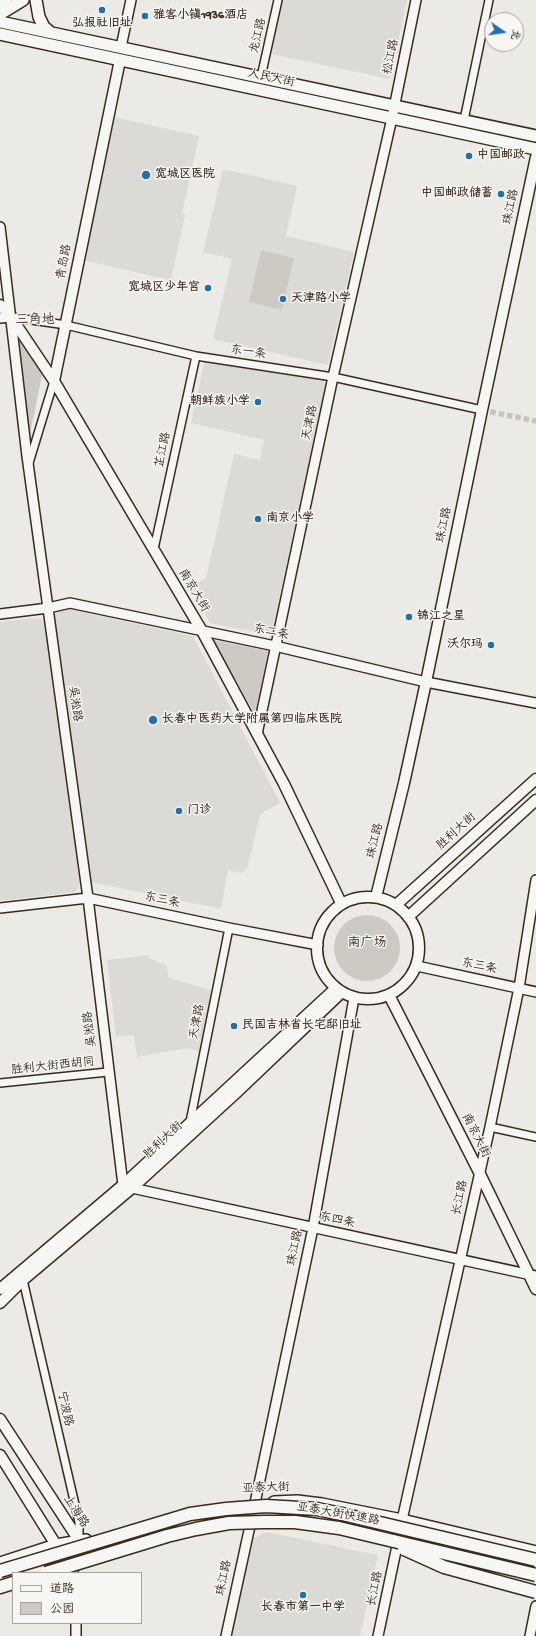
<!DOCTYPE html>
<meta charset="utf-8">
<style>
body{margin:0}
#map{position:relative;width:536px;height:1636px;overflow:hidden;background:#ebeae5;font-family:"Gochi Hand","LXGW WenKai TC",sans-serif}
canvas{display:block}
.legend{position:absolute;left:12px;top:1572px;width:130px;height:52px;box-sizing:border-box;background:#f6f6f2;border:1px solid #aba49d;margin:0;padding:5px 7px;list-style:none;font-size:12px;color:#3b2a1e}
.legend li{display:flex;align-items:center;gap:8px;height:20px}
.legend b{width:20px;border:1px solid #aba49d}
.north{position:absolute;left:484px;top:12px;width:40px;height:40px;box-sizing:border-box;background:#f6f6f2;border:1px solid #aba49d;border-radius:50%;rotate:103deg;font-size:11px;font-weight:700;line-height:16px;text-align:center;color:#3b2a1e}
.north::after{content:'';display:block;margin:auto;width:14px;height:18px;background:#1f6fb2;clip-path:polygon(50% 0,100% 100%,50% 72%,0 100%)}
</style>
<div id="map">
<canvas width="536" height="1636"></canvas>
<ul class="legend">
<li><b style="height:5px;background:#f6f6f2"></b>道路</li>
<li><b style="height:11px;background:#cdcac4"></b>公园</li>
</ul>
<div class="north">北</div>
</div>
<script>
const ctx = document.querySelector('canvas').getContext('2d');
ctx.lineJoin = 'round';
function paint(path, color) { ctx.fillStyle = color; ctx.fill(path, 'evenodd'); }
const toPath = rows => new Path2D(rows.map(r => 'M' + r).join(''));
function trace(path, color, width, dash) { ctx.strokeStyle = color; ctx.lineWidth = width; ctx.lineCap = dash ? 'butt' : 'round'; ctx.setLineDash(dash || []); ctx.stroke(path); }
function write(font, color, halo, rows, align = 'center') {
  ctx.font = font + ' "Gochi Hand","LXGW WenKai TC",sans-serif'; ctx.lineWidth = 3; ctx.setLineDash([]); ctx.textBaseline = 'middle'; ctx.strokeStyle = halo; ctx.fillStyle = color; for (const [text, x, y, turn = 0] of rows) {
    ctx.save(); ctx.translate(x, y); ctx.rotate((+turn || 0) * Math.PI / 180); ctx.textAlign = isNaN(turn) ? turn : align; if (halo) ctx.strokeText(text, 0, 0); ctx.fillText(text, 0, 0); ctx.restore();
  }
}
const built = toPath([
 [282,0,407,0,390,79,271,54],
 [114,117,199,136,182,214,185,215,171,280,82,260],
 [223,169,297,186,286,236,354,252,328,365,213,339,232,259,203,252],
 [206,354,326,382,271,635,210,623,191,587,206,578,234,454,260,460,264,440,191,423],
 [53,606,193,636,280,803,260,814,248,867,241,873,228,870,221,909,90,882],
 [33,618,40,619,46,625,81,879,78,889,74,892,0,901,0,622],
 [148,955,148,958,167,966,168,977,212,991,200,1052,188,1048,137,1057,134,1035,116,1037,107,960],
 [266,1532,378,1555,360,1636,228,1636,250,1540]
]);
const green = toPath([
 [261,250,294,258,282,310,249,302],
 [12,322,43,370,29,439],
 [213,640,268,651,255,714],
 '334 948a33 33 0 1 1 66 0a33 33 0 1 1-66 0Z'
]);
const pedestrianTunnel = toPath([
 [482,410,536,421]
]);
const minor = toPath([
 [261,77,278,0],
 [464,120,489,0],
 [11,317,66,325,196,356,333,377,482,410],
 [29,463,54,381],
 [154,549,196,356],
 [0,1083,108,1072],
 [190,1122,229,928],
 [490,1127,536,1137],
 [23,1280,79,1522,79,1540]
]);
const tertiary = toPath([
 [121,47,131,0],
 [0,227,27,456,88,898,123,1185],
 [0,318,11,317],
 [0,614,48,608,70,603,275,646,426,682,536,703],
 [257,734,333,377,392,118,416,0],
 [0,908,88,898,229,928,318,945],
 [417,966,536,992],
 [132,1188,536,1276],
 [255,1503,313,1228,354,998],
 [402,1520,490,1127,519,988,536,880],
 [76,1623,76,1636],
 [226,1636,250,1526],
 [378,1636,397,1546],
 [530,1636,536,1606]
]);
const secondary = toPath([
 [0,305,11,317,54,381,202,631,284,784,341,903],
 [54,381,120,60],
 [376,897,404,783,426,682,482,410,536,157],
 '317 948a51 51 0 1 1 102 0a51 51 0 1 1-102 0Z',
 [396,905,536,779],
 [408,917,536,800],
 [389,995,479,1172,536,1289],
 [0,1289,123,1185,336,988],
 [0,1303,23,1280,132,1188,236,1093,341,993],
 [0,1419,80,1542,73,1569],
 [0,1455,56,1545,73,1569]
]);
const primary = toPath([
 [36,0,39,17,44,27,49,31],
 [0,3,6,0],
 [0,14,23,0],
 [0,22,536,136],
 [0,34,536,149],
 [274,1502,297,1501,322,1504,402,1520,536,1552],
 [0,1563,56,1545,86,1540]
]);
const trunk = toPath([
 [0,1587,13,1583]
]);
const trunkBridge = toPath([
 [404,1549,444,1567,536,1592],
 [0,1571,190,1514,226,1509,266,1506,317,1509,342,1514,536,1560],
 [46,1573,167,1536,196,1529,229,1523,264,1522,295,1522,339,1528,536,1575]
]);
const markers = [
 [102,10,4,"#1f6fb2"],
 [145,16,4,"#1f6fb2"],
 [469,156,4,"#1f6fb2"],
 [146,175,5,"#1f6fb2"],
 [501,194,4,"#1f6fb2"],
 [208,288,4,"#1f6fb2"],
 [283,299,4,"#1f6fb2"],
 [258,402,4,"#1f6fb2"],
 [258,519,4,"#1f6fb2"],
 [409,617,4,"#1f6fb2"],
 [491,645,4,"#1f6fb2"],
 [153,720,5,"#1f6fb2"],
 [179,811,4,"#1f6fb2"],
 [234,1026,4,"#1f6fb2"],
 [303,1595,4,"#1f6fb2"]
];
const poiNames = [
 ["雅客小镇1936酒店",153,16],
 ["弘报社旧址",102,24,"center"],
 ["中国邮政",477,156],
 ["宽城区医院",155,175],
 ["中国邮政储蓄",493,194,"right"],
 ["宽城区少年宫",200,288,"right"],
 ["天津路小学",291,299],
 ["朝鲜族小学",250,402,"right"],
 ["南京小学",266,519],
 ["锦江之星",417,617],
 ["沃尔玛",483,645,"right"],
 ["长春中医药大学附属第四临床医院",162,720],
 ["门诊",187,811],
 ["民国吉林省长宅邸旧址",242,1026],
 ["长春市第一中学",303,1608,"center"]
];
const streetNames = [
 ["龙江路",259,36,-77],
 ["松江路",392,57,-78],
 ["人民大街",271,79,12],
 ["珠江路",512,207,-78],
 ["青岛路",65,262,-79],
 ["东一条",248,353,9],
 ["天津路",311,423,-78],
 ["芷江路",164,450,-78],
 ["珠江路",445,525,-78],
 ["南京大街",193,591,59],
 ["东二条",271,633,12],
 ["吴淞路",74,704,82],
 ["胜利大街",457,832,-42],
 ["珠江路",376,841,-76],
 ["东三条",162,901,12],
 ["东三条",479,967,12],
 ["天津路",198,1022,-79],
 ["吴淞路",91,1029,-97],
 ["胜利大街西胡同",53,1067,-6],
 ["南京大街",475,1136,63],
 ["胜利大街",164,1141,-43],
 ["长江路",461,1198,-78],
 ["东四条",337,1221,12],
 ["珠江路",296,1248,-78],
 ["宁波路",64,1409,77],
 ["亚泰大街",266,1489,-2],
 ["上海路",75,1512,57],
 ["亚泰大街快速路",338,1515,10],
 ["珠江路",225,1578,-78],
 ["长江路",376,1589,-78]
];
const neighbourhoodNames = [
 ["三角地",35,321],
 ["南广场",367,944]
];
paint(built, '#dcdad4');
paint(green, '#cdcac4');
trace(pedestrianTunnel, '#c8c4bd', 5.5, [5.5, 3]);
trace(minor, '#3b2a1e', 10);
trace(tertiary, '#3b2a1e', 12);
trace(secondary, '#3b2a1e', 13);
trace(primary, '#3b2a1e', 14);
trace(trunk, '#3b2a1e', 15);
trace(minor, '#f6f6f2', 7);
trace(tertiary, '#f6f6f2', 9);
trace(secondary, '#f6f6f2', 10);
trace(primary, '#f6f6f2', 11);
trace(trunk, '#f6f6f2', 12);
trace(trunkBridge, '#3b2a1e', 15, []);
trace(trunkBridge, '#f6f6f2', 12);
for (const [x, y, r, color] of markers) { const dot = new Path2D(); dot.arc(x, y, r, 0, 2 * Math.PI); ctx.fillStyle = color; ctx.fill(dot); trace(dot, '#f6f6f2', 1.5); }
write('bold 12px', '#3b2a1e', '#f6f6f2', poiNames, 'left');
write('12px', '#3b2a1e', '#f6f6f2', streetNames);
write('13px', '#3b2a1e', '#f6f6f2', neighbourhoodNames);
</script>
